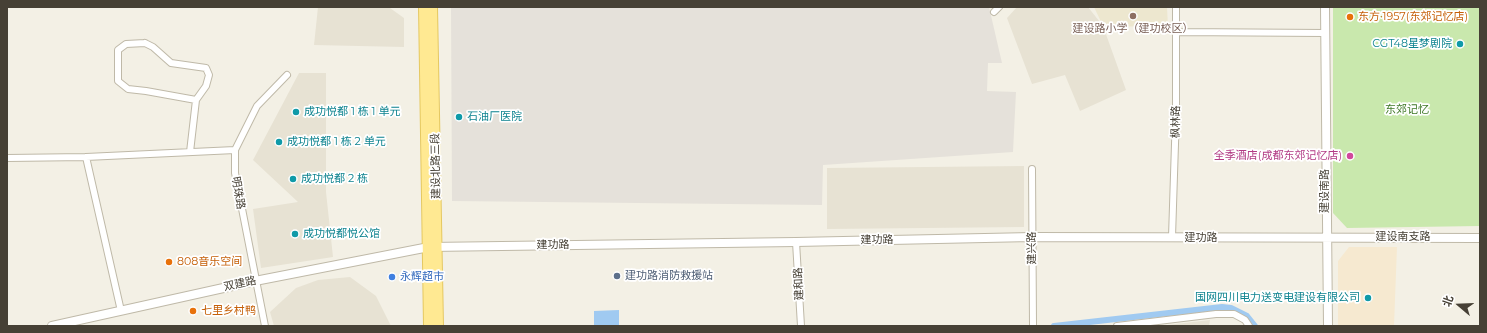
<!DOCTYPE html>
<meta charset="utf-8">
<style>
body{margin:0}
#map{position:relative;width:1487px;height:333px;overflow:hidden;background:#f3f0e5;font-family:Montserrat,"Noto Sans SC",sans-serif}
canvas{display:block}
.frame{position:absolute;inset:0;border:8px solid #464035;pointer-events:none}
.north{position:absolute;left:1439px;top:285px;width:40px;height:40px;-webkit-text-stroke:3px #fff;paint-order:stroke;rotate:289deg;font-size:11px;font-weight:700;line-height:16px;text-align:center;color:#464035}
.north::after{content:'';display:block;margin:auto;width:14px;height:18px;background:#464035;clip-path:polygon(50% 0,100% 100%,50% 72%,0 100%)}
</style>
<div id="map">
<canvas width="1487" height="333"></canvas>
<div class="frame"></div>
<div class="north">北</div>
</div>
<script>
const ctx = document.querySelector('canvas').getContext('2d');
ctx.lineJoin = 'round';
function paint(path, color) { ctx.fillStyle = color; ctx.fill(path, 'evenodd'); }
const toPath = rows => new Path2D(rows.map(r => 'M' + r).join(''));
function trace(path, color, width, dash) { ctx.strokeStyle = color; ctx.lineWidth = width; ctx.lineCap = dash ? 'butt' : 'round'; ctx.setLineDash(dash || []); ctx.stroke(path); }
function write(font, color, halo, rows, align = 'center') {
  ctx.font = font + ' Montserrat,"Noto Sans SC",sans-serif'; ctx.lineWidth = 3.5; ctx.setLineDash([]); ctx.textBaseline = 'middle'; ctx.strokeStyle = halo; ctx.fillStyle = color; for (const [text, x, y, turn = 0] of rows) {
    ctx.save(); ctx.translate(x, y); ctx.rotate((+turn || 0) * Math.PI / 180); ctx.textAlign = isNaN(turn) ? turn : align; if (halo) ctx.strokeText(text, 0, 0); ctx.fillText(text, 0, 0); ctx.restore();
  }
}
const residential = toPath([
 [318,7,390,8,404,18,404,47,314,45],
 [1017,7,1088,7,1103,26,1126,90,1080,111,1065,75,1032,84,1007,18],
 [299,73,326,73,326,192,333,257,261,268,253,209,298,202,253,160],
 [1024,166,1024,227,827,229,827,168],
 [350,277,376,296,391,326,274,326,270,312,296,288,318,280],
 [1210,320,1209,326,1159,326]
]);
const commercial = toPath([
 [1349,247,1397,247,1394,326,1338,326,1338,261]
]);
const industrial = toPath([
 [451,7,989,7,1002,63,988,63,987,91,1016,92,1013,152,823,165,822,205,452,201]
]);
const education = toPath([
 [1094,7,1167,7,1168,27,1103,26]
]);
const green = toPath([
 [1333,7,1480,7,1480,226,1347,228,1333,213]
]);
const water = toPath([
 [619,310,619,326,594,326,594,311]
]);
const canal = toPath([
 [1054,326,1222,307,1231,308,1247,316,1255,326]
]);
const minor = toPath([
 [994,12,999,7],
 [1176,32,1325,33],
 [145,43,153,47,171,63,206,68,209,75,206,86,196,100,146,91,128,89,118,81,118,50,126,44,145,43],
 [190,152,196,100],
 [86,157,121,311],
 [7,158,86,157,235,150],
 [1032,169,1033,326],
 [1172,237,1176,113,1176,7],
 [796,242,801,326],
 [265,326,235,173,235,150,257,106,287,75],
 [1117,326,1216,314,1234,314,1245,320,1249,326]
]);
const tertiary = toPath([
 [1325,7,1328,326],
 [52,326,255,281,429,247,796,242,1032,237,1480,238]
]);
const primary = toPath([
 [424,7,429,326],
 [432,7,438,326]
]);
const markers = [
 [1133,16,4,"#8d6e63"],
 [1350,17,4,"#e8710a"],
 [1460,44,4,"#0f9aa8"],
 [296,112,4,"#0f9aa8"],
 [459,117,4,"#0f9aa8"],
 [279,142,4,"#0f9aa8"],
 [1350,156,4,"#d1479c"],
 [293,179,4,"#0f9aa8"],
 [295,234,4,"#0f9aa8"],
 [169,262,4,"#e8710a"],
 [617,276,4,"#5c6f8a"],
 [392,277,4,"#3f7fe0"],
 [1368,298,4,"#0f9aa8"],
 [193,311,4,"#e8710a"]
];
const foodNames = [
 ["东方·1957(东郊记忆店)",1358,17],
 ["808音乐空间",177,262],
 ["七里乡村鸭",201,311]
];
const educationNames = [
 ["建设路小学（建功校区）",1133,29]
];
const cultureNames = [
 ["CGT48星梦剧院",1452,44,"right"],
 ["成功悦都 1 栋 1 单元",304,112],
 ["石油厂医院",467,117],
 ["成功悦都 1 栋 2 单元",287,142],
 ["成功悦都 2 栋",301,179],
 ["成功悦都悦公馆",303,234],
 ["国网四川电力送变电建设有限公司",1360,298,"right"]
];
const parkNames = [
 ["东郊记忆",1407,110]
];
const streetNames = [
 ["枫林路",1176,122,-89],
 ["建设北路三段",436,166,-91],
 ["建设南路",1325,191,-90],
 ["明珠路",238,193,80],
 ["建设南支路",1403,237],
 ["建功路",1201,238],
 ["建功路",877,240,-1],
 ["建功路",553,245,-1],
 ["建兴路",1032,248,-91],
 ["双建路",240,284,-12],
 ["建和路",799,284,-93]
];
const hotelNames = [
 ["全季酒店(成都东郊记忆店)",1342,156]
];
const serviceNames = [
 ["建功路消防救援站",625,276]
];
const shopNames = [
 ["永辉超市",400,277]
];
paint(residential, '#e7e2d3');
paint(commercial, '#f6e9d0');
paint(industrial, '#e5e1da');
paint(education, '#ede7cf');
paint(green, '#c9e8ad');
paint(water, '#a0caf1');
trace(canal, '#a0caf1', 6);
trace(minor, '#bfb9a8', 8);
trace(tertiary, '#bfb9a8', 10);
trace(primary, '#e5c861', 12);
trace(minor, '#fff', 6);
trace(tertiary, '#fff', 8);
trace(primary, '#ffe992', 10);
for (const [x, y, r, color] of markers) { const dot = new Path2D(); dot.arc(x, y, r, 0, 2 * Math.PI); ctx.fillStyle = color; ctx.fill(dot); trace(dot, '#fff', 1.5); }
write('11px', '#c56008', '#fff', foodNames, 'left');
write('11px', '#785e54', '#fff', educationNames);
write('11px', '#0d838f', '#fff', cultureNames, 'left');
write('11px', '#3f7827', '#fff', parkNames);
write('11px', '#464035', '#fff', streetNames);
write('11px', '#b23c85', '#fff', hotelNames, 'right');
write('11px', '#4e5e75', '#fff', serviceNames, 'left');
write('11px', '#366cbe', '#fff', shopNames, 'left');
</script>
